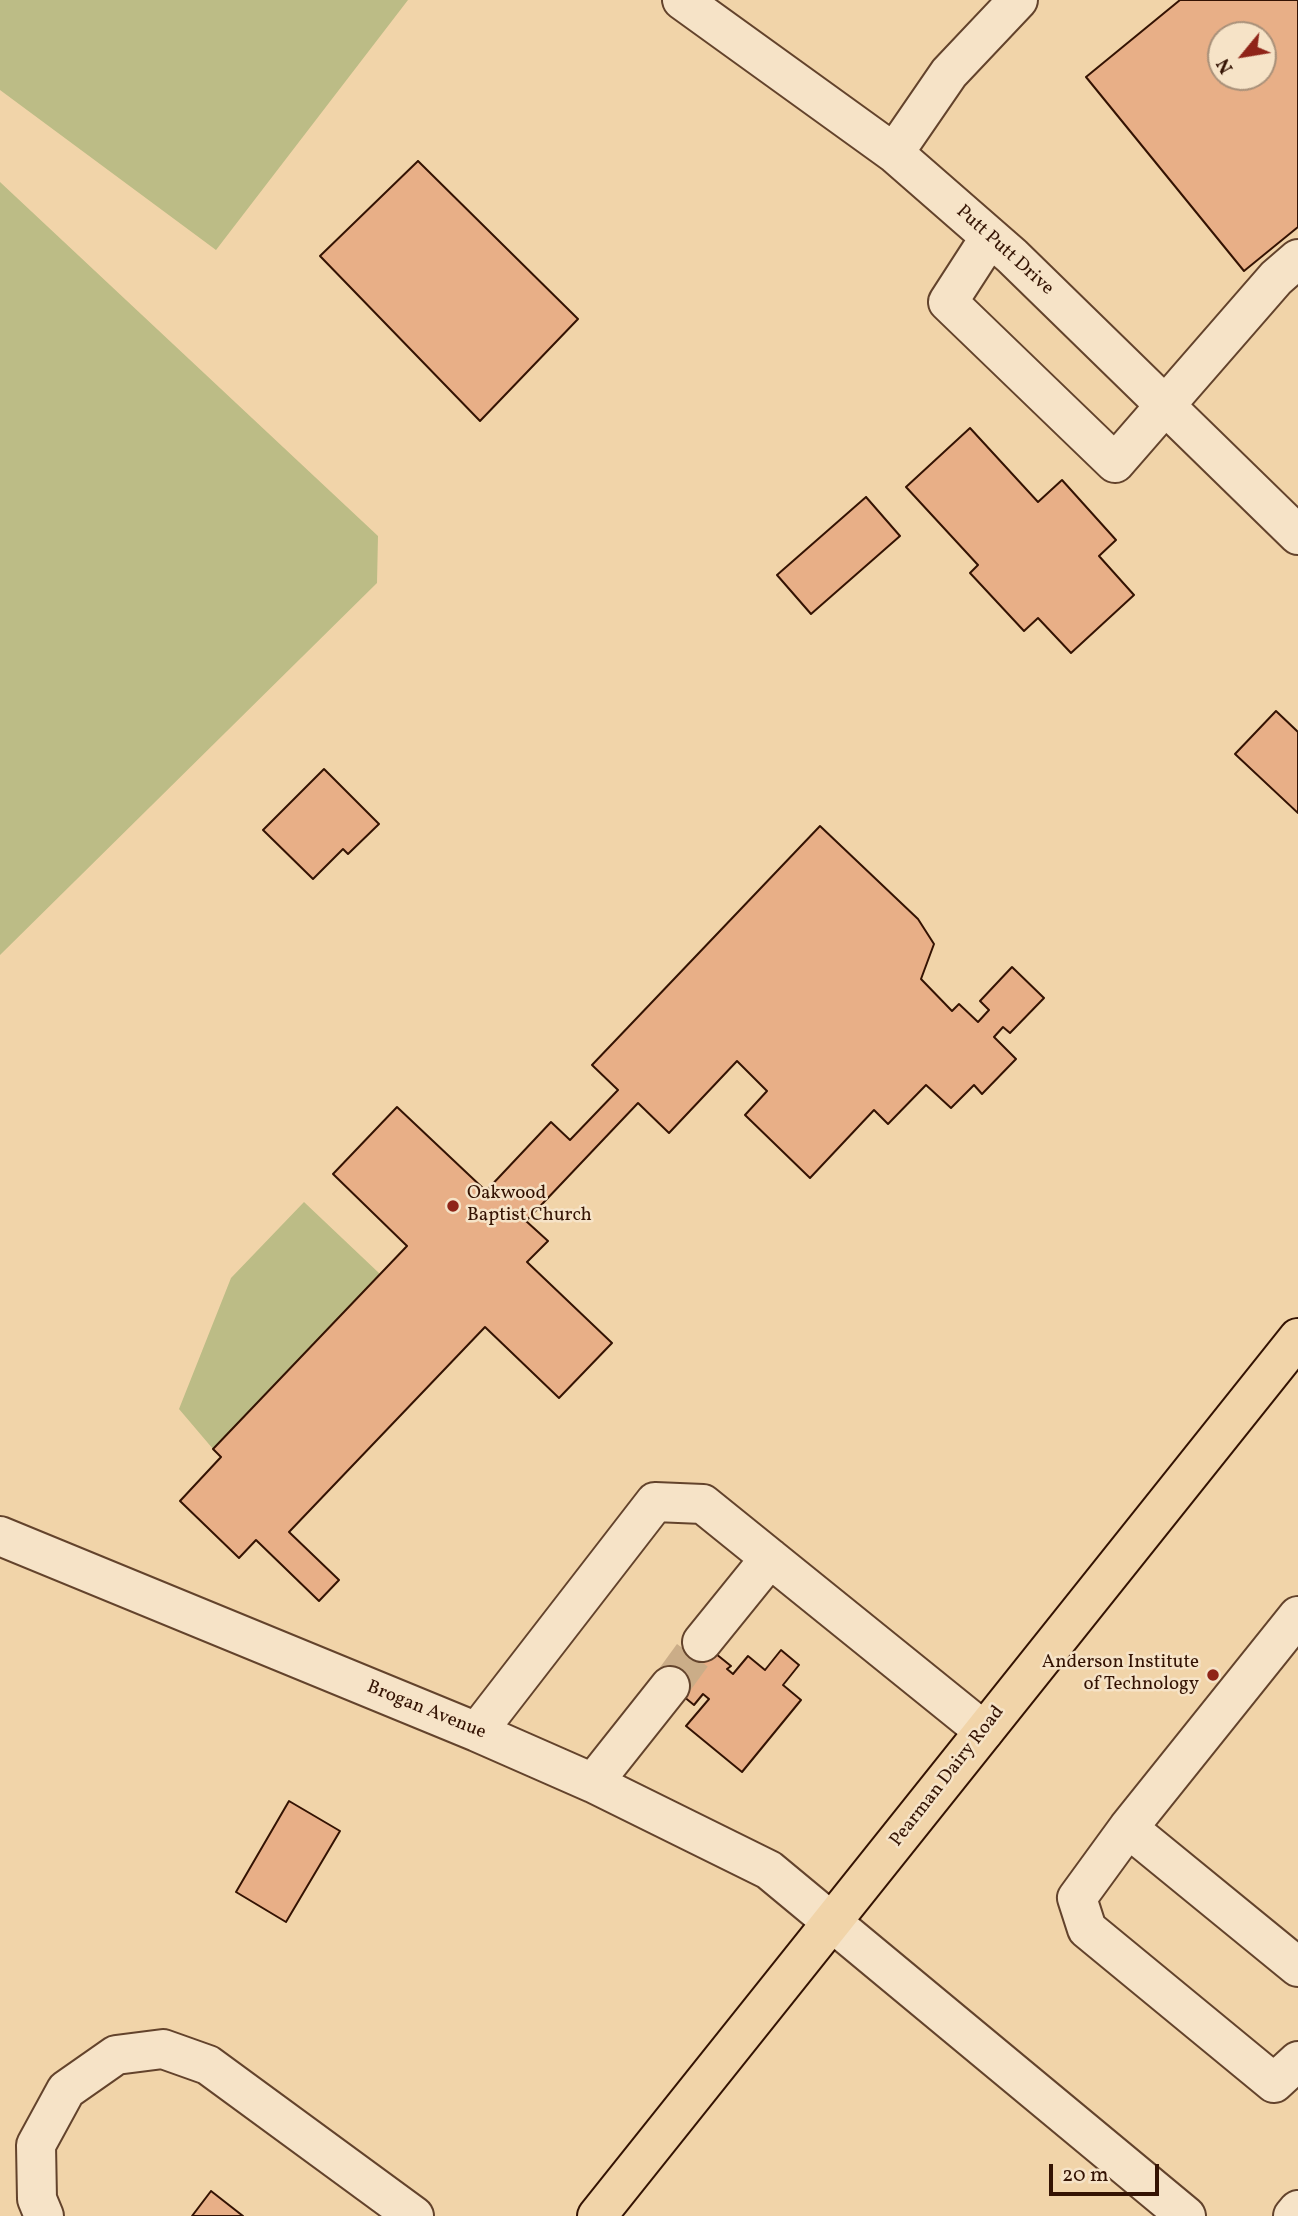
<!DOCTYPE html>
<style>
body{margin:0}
#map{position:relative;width:1298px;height:2216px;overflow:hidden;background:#f1d4a9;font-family:Vollkorn,serif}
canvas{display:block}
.north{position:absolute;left:1207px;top:21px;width:70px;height:70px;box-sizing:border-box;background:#f6e3c7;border:2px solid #a89079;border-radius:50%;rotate:240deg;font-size:19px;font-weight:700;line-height:28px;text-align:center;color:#341303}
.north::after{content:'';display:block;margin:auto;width:24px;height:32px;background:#8f2418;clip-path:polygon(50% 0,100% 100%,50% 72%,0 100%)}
.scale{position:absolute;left:1049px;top:2164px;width:110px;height:32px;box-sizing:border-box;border:4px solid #341303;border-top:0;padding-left:9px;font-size:21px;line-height:24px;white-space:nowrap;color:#341303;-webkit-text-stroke:5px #f6e3c7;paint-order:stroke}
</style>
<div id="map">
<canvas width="1298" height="2216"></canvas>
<div class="north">N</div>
<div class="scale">20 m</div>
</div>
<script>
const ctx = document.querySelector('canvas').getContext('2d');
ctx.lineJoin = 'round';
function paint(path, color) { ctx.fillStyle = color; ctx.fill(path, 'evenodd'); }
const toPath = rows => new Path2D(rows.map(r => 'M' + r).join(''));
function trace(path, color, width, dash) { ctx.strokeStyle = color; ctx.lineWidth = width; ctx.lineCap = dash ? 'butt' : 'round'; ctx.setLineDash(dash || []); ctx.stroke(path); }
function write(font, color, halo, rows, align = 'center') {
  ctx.font = font + ' Vollkorn,serif'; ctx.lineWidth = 5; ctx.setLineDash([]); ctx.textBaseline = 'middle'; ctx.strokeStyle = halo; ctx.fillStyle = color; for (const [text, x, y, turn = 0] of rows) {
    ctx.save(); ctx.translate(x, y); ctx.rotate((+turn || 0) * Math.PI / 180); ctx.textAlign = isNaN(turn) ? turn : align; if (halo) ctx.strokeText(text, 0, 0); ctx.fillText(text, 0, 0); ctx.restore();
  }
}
const green = toPath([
 [0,0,408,0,216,250,0,90],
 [0,182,378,536,377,583,0,955],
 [304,1202,380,1274,213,1449,179,1409,231,1278]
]);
const building = toPath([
 [1180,0,1298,0,1298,227,1244,271,1086,77,1180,0],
 [1221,35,1263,35,1263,77,1221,77,1221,35],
 [418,161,578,319,480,421,320,256,418,161],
 [970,428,1038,502,1062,480,1116,540,1099,556,1134,595,1071,653,1038,618,1024,631,970,573,978,565,906,487,970,428],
 [866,497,900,536,811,614,777,575,866,497],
 [1276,711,1298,732,1298,813,1235,754,1276,711],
 [324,769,379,824,348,854,343,849,313,879,263,830,324,769],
 [820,826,918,919,934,944,921,979,952,1011,959,1004,978,1022,989,1010,980,1001,1012,967,1044,998,1010,1033,1003,1027,994,1037,1016,1059,982,1094,974,1085,951,1108,926,1085,888,1124,874,1110,810,1178,745,1115,767,1091,737,1061,669,1133,638,1103,526,1221,548,1241,527,1262,612,1343,559,1398,485,1327,289,1532,339,1580,319,1601,256,1540,239,1558,180,1501,221,1457,213,1449,407,1246,333,1174,397,1107,486,1191,551,1122,570,1140,618,1090,592,1065,820,826],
 [695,1637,731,1666,727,1669,733,1674,748,1656,765,1670,781,1650,799,1665,783,1685,801,1700,742,1772,686,1726,709,1699,703,1694,694,1705,661,1678,695,1637],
 [289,1801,340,1831,286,1922,236,1892,289,1801],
 [211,2191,243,2216,192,2216,211,2191]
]);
const minorTunnel = toPath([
 [670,1686,702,1642]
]);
const minor = toPath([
 [682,0,894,153,1012,256,1298,535],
 [894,153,949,73,1018,0],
 [990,237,948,302,1115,463,1276,278,1298,259],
 [0,1536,477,1732,593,1783,769,1870,1186,2216],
 [1298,1616,1128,1828,1298,1967],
 [702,1642,770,1558],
 [477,1732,655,1502,703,1504,984,1731],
 [593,1783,670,1686],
 [1128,1828,1077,1898,1087,1929,1274,2083,1298,2061],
 [44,2216,37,2199,36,2145,66,2090,116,2055,163,2049,208,2065,414,2216],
 [1293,2216,1298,2210]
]);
const highway = toPath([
 [597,2216,1298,1338]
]);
const markers = [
 [453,1206,7,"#8f2418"],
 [1213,1675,7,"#8f2418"]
];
const streetNames = [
 ["Putt Putt Drive",1004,251,42],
 ["Brogan Avenue",426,1711,22],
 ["Pearman Dairy Road",948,1777,-52]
];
const poiNames = [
 ["Oakwood",467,1195],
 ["Baptist Church",467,1217],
 ["Anderson Institute",1199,1664,"right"],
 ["of Technology",1199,1686,"right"]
];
paint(green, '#bcbc86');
paint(building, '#e8af87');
trace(building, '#341303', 2);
trace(minorTunnel, '#cbad88', 38, [38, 19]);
trace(minor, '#63432c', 42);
trace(highway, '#341303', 42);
trace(minor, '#f6e3c7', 38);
trace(highway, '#f1d4a9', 38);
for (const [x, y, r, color] of markers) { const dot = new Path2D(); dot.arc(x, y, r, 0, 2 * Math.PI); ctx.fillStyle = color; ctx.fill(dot); trace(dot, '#f6e3c7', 2.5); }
write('19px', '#341303', '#f6e3c7', streetNames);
write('19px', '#341303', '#f6e3c7', poiNames, 'left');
</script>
